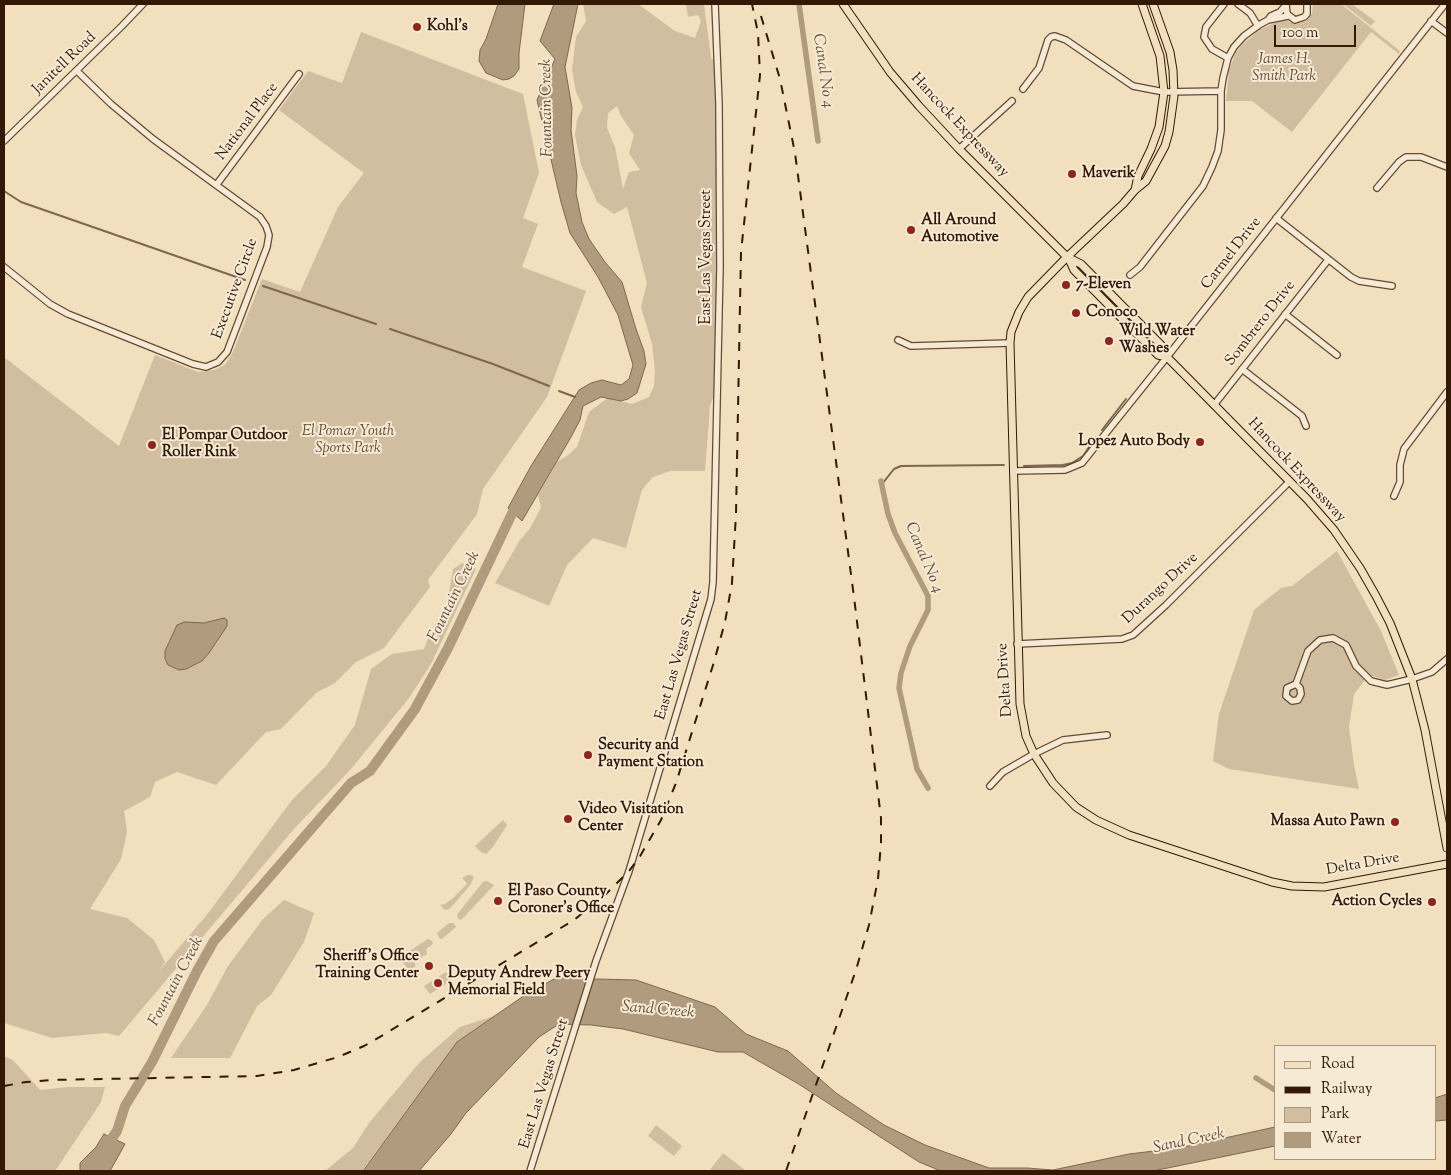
<!DOCTYPE html>
<style>
body{margin:0}
#map{position:relative;width:1451px;height:1175px;overflow:hidden;background:#f1dfbe;font-family:"Sorts Mill Goudy",serif}
canvas{display:block}
.frame{position:absolute;inset:0;border:5px solid #331805;pointer-events:none}
.legend{position:absolute;left:1274px;top:1045px;width:162px;height:115px;box-sizing:border-box;background:#f6ead5;border:1px solid #a89682;margin:0;padding:6px 9px;list-style:none;font-size:15px;color:#331805}
.legend li{display:flex;align-items:center;gap:10px;height:25px}
.legend b{width:25px;border:1px solid #a89682}
.scale{position:absolute;left:1274px;top:25px;width:82px;height:22px;box-sizing:border-box;border:2px solid #331805;border-top:0;padding-left:6px;font-size:15px;line-height:18px;white-space:nowrap;color:#331805;-webkit-text-stroke:4px #f6ead5;paint-order:stroke}
</style>
<div id="map">
<canvas width="1451" height="1175"></canvas>
<div class="frame"></div>
<ul class="legend">
<li><b style="height:6px;background:#f1dfbe"></b>Road</li>
<li><b style="height:6px;background:#331805"></b>Railway</li>
<li><b style="height:14px;background:#d1bd9f"></b>Park</li>
<li><b style="height:14px;background:#b09b7f"></b>Water</li>
</ul>
<div class="scale">100 m</div>
</div>
<script>
const ctx = document.querySelector('canvas').getContext('2d');
ctx.lineJoin = 'round';
function paint(path, color) { ctx.fillStyle = color; ctx.fill(path, 'evenodd'); }
const toPath = rows => new Path2D(rows.map(r => 'M' + r).join(''));
function trace(path, color, width, dash) { ctx.strokeStyle = color; ctx.lineWidth = width; ctx.lineCap = dash ? 'butt' : 'round'; ctx.setLineDash(dash || []); ctx.stroke(path); }
function write(font, color, halo, rows, align = 'center') {
  ctx.font = font + ' "Sorts Mill Goudy",serif'; ctx.lineWidth = 4; ctx.setLineDash([]); ctx.textBaseline = 'middle'; ctx.strokeStyle = halo; ctx.fillStyle = color; for (const [text, x, y, turn = 0] of rows) {
    ctx.save(); ctx.translate(x, y); ctx.rotate((+turn || 0) * Math.PI / 180); ctx.textAlign = isNaN(turn) ? turn : align; if (halo) ctx.strokeText(text, 0, 0); ctx.fillText(text, 0, 0); ctx.restore();
  }
}
const green = toPath([
 [583,4,638,4,675,31,695,38,701,21,698,15,688,17,686,4,704,4,711,58,717,62,718,385,710,406,705,471,670,471,653,477,642,490,626,548,593,538,567,565,549,606,495,583,520,540,529,530,534,521,541,507,538,495,557,462,567,456,577,447,589,412,608,398,632,404,649,397,654,386,655,371,652,344,641,307,647,283,627,207,614,214,597,202,581,165,575,135,577,120,583,107,576,92,572,70,576,37,586,21],
 [617,106,621,116,634,135,629,153,640,170,629,172,623,189,615,147,607,128,608,113],
 [1313,4,1341,4,1400,51,1399,54,1371,32,1292,132,1252,101,1226,101,1229,70,1236,53,1242,45,1258,31,1282,19,1296,24,1306,21,1312,14],
 [1343,4,1352,4,1375,21,1371,26],
 [361,32,523,94,539,173,523,218,538,224,522,267,586,291,547,397,483,489,477,514,428,580,430,587,384,648,356,662,335,683,316,693,281,729,266,732,216,785,177,772,155,782,150,797,124,811,127,832,121,859,90,909,127,918,154,940,165,962,158,972,206,916,292,800,326,766,355,725,371,669,392,654,424,649,432,629,447,605,453,569,462,563,476,569,431,664,409,698,351,769,293,830,119,1036,106,1033,52,1038,4,1023,4,357,119,446,155,355,198,372,214,370,225,365,233,352,262,279,300,292,338,207,364,173,279,110,308,71,342,83],
 [1337,551,1381,631,1399,675,1385,680,1369,675,1354,694,1349,727,1354,765,1359,789,1229,769,1213,761,1219,714,1254,610,1281,588,1292,586],
 [503,820,507,825,493,847,486,854,481,852,475,846],
 [468,875,474,876,471,884,454,904,449,909,445,910,440,905,445,904,453,898,466,885,467,883,462,878],
 [487,881,494,885,464,917,461,920,458,919,457,915,459,912,483,882],
 [284,900,314,913,304,942,271,995,257,1006,230,1058,171,1058,207,1005,228,966,263,919],
 [449,923,453,923,456,927,442,939,440,939,437,933],
 [428,939,432,941,433,944,426,949,427,954,414,962,416,966,409,970,399,958],
 [446,972,451,981,430,994,424,986],
 [494,1016,457,1042,362,1171,325,1171,353,1148,369,1123,420,1062,460,1027],
 [4,1056,13,1060,40,1090,68,1087,105,1087,101,1102,55,1171,4,1171],
 [656,1125,682,1146,674,1156,648,1136],
 [723,1153,746,1171,709,1171]
]);
const water = toPath([
 [498,4,525,4,519,53,519,69,514,76,509,79,503,80,486,73,479,61,480,50,486,39,498,4],
 [554,4,578,4,565,67,572,108,571,130,577,176,576,193,582,222,589,239,605,262,622,282,636,329,644,351,646,364,637,393,628,399,621,401,601,397,583,406,580,420,571,437,522,521,508,508,531,466,579,390,591,383,602,380,621,385,629,379,633,365,618,315,598,277,570,233,561,202,537,100,555,59,540,41,554,4],
 [224,618,227,620,227,626,209,653,202,661,186,669,179,670,168,665,165,659,165,651,177,625,184,622,204,623,224,618],
 [556,978,636,980,715,1007,746,1034,788,1051,836,1093,884,1125,925,1145,989,1168,1027,1168,1053,1170,1129,1154,1179,1148,1275,1127,1275,1146,1153,1171,941,1171,919,1162,797,1083,743,1052,718,1052,623,1029,591,1025,559,1024,539,1037,466,1113,451,1134,419,1171,363,1171,457,1042,525,995,556,978],
 [1447,1094,1447,1120,1435,1121,1435,1098,1447,1094],
 [104,1134,125,1144,110,1171,80,1171,80,1163,96,1147,104,1134]
]);
const stream = toPath([
 [4,191,21,202,245,280],
 [263,286,376,324],
 [390,329,493,364,549,386],
 [559,391,575,397],
 [1102,430,1126,399],
 [1024,466,1063,465,1072,463,1083,456,1096,437],
 [882,484,894,469,901,466,1004,465]
]);
const canal = toPath([
 [799,4,818,141],
 [881,481,888,514,895,533,928,596,928,610,910,646,901,673,899,688,917,769,928,788],
 [1256,1078,1275,1090]
]);
const river = toPath([
 [92,1171,92,1161,105,1148,117,1131,125,1106,152,1062,197,971,214,941,351,783,370,771,415,709,448,648,518,501]
]);
const minor = toPath([
 [1224,4,1206,27,1204,37,1212,49,1228,58],
 [1238,4,1250,13,1258,26],
 [1286,4,1287,14,1295,20,1304,17,1307,14,1307,4],
 [1268,20,1271,16,1280,12,1285,6],
 [1431,21,1447,33],
 [1023,89,1039,68,1048,40,1051,37,1055,36,1066,40,1133,86,1164,92,1221,91],
 [4,141,122,26,143,4],
 [959,149,1012,101],
 [217,184,299,74],
 [1377,188,1399,162,1406,157,1421,157,1447,167],
 [1276,218,1351,277,1359,281,1392,286],
 [4,267,50,304,68,314,193,364,206,367,218,362,227,352,267,247,269,235,266,226,260,217,153,139,111,104,77,71],
 [1130,275,1140,267,1203,186,1212,167,1218,151,1221,130,1221,91,1223,78,1228,58,1234,47,1244,36,1259,25,1268,20,1288,16],
 [1285,314,1337,355],
 [898,340,911,346,1010,343],
 [1242,369,1302,416,1306,426],
 [1214,405,1328,260],
 [1013,471,1065,470,1082,463,1167,357,1445,4],
 [1394,496,1400,482,1400,465,1404,449,1447,392],
 [1017,644,1122,639,1133,635,1166,605,1290,481],
 [1296,684,1287,688,1286,696,1292,701,1298,700,1301,694,1300,688,1296,684,1308,651,1320,640,1333,638,1346,645,1356,666,1371,681,1387,685,1412,679,1432,672,1447,659],
 [990,786,1003,772,1034,754,1063,740,1107,735],
 [530,1171,596,961,629,871,711,599,713,582,720,267,719,104,715,4]
]);
const major = toPath([
 [843,4,890,72,919,106,959,149,1067,257,1081,264,1165,349,1167,357,1307,499,1334,530,1360,568,1376,596,1390,623,1412,679,1425,730,1447,848],
 [1153,4,1170,52,1173,70,1174,96,1169,132,1165,146,1146,181,1135,190,1123,204,1067,257,1028,297,1019,312,1011,332,1010,343,1020,704,1026,736,1034,754,1053,783,1076,807,1096,820,1129,835,1272,882,1292,886,1324,887,1447,864],
 [1135,190,1138,176,1151,149,1159,127,1164,92,1160,56,1142,4],
 [1068,257,1074,270,1158,355,1167,357]
]);
const rail = toPath([
 [761,16,780,79,795,153,854,597,881,818,881,843,878,879,869,925,856,970,786,1171],
 [4,1086,26,1082,51,1080,257,1076,294,1070,338,1057,364,1046,383,1035,574,920,606,894,629,871,639,858,661,820,676,783,714,662,725,622,732,583,736,514,741,252,760,75,758,33,752,4]
]);
const markers = [
 [417,27,5,"#8f2418"],
 [1072,174,5,"#8f2418"],
 [911,230,5,"#8f2418"],
 [1066,285,5,"#8f2418"],
 [1076,313,5,"#8f2418"],
 [1109,341,5,"#8f2418"],
 [1200,442,5,"#8f2418"],
 [152,445,5,"#8f2418"],
 [588,755,5,"#8f2418"],
 [568,819,5,"#8f2418"],
 [1395,822,5,"#8f2418"],
 [498,901,5,"#8f2418"],
 [1432,902,5,"#8f2418"],
 [429,966,5,"#8f2418"],
 [438,983,5,"#8f2418"]
];
const poiNames = [
 ["Kohl's",427,27],
 ["Maverik",1082,174],
 ["All Around",921,221],
 ["Automotive",921,238],
 ["7-Eleven",1076,285],
 ["Conoco",1086,313],
 ["Wild Water",1119,332],
 ["Washes",1119,349],
 ["El Pompar Outdoor",162,436],
 ["Roller Rink",162,453],
 ["Lopez Auto Body",1190,442,"right"],
 ["Security and",598,746],
 ["Payment Station",598,763],
 ["Video Visitation",578,810],
 ["Center",578,827],
 ["Massa Auto Pawn",1385,822,"right"],
 ["El Paso County",508,892],
 ["Coroner's Office",508,909],
 ["Action Cycles",1422,902,"right"],
 ["Sheriff's Office",419,957,"right"],
 ["Training Center",419,974,"right"],
 ["Deputy Andrew Peery",448,974],
 ["Memorial Field",448,991]
];
const parkNames = [
 ["James H.",1284,60],
 ["Smith Park",1284,77],
 ["El Pomar Youth",348,432],
 ["Sports Park",348,449]
];
const streetNames = [
 ["Janitell Road",65,64,-44],
 ["National Place",248,122,-53],
 ["Hancock Expressway",959,126,47],
 ["Carmel Drive",1232,254,-52],
 ["East Las Vegas Street",707,257,-90],
 ["Executive Circle",236,289,-70],
 ["Sombrero Drive",1261,324,-52],
 ["Hancock Expressway",1296,471,47],
 ["Durango Drive",1161,589,-43],
 ["East Las Vegas Street",680,655,-74],
 ["Delta Drive",1006,680,-94],
 ["Delta Drive",1363,865,-10],
 ["East Las Vegas Street",545,1084,-73]
];
const waterNames = [
 ["Canal No 4",822,71,82],
 ["Fountain Creek",548,108,-91],
 ["Canal No 4",923,558,67],
 ["Fountain Creek",455,597,-64],
 ["Fountain Creek",177,982,-62],
 ["Sand Creek",658,1011,5],
 ["Sand Creek",1189,1142,-12]
];
paint(green, '#d1bd9f');
paint(water, '#b09b7f');
trace(water, '#7e674e', 1);
trace(stream, '#7e674e', 2);
trace(canal, '#b09b7f', 5.5);
trace(river, '#b09b7f', 10);
trace(minor, '#624a33', 8);
trace(major, '#331805', 9);
trace(minor, '#f6ead5', 5.5);
trace(major, '#f1dfbe', 7);
trace(rail, '#331805', 2, [9, 9]);
for (const [x, y, r, color] of markers) { const dot = new Path2D(); dot.arc(x, y, r, 0, 2 * Math.PI); ctx.fillStyle = color; ctx.fill(dot); trace(dot, '#f6ead5', 2); }
write('bold 15px', '#331805', '#f6ead5', poiNames, 'left');
write('italic 15px', '#624a33', '#f6ead5', parkNames);
write('15px', '#331805', '#f6ead5', streetNames);
write('italic 16px', '#654c36', '#f6ead5', waterNames);
</script>
